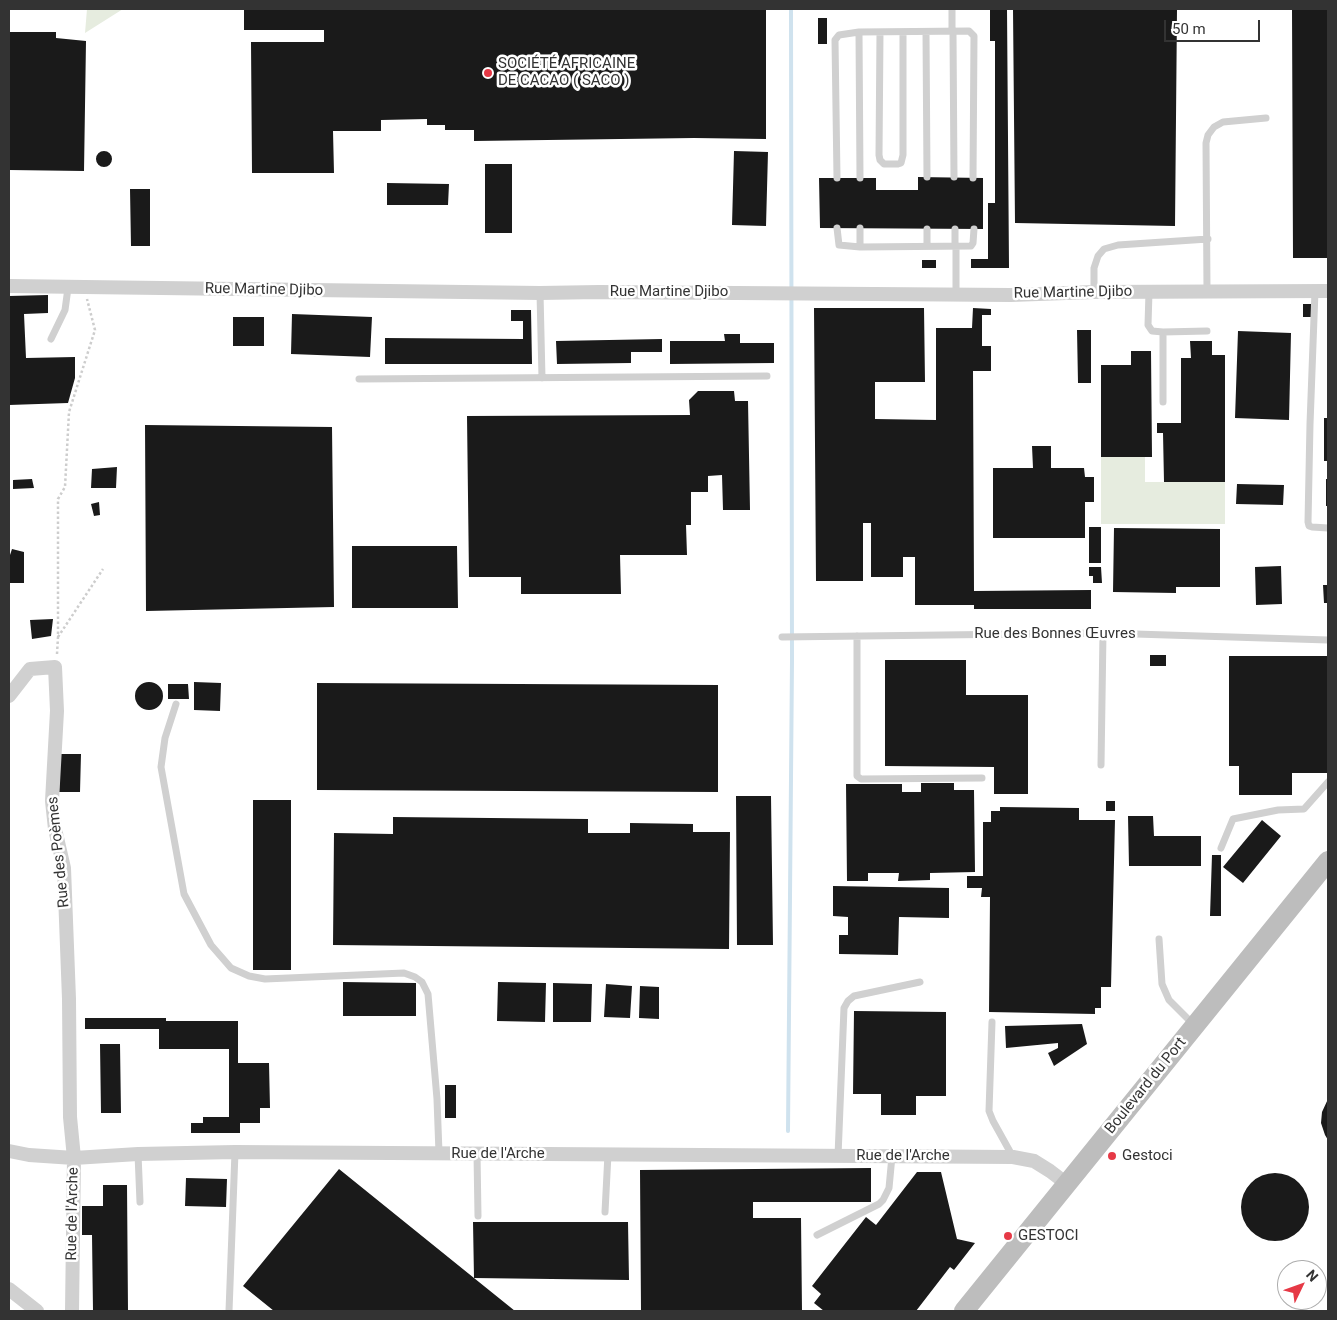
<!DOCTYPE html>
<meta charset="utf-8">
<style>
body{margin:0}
#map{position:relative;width:1337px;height:1320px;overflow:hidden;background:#fff;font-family:Roboto,sans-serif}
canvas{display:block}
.frame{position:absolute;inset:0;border:10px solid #333;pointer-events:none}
.north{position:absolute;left:1277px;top:1260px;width:50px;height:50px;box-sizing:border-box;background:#fff;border:1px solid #adadad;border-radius:50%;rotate:48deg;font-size:14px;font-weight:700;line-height:20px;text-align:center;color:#333}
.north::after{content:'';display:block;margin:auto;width:18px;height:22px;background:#e63946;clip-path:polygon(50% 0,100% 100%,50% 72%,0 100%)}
.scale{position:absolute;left:1164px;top:20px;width:96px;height:22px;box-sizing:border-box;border:2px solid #333;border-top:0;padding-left:6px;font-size:15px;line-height:18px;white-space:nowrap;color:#333;-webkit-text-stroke:4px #fff;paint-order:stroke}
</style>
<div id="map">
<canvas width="1337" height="1320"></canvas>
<div class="frame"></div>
<div class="north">N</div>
<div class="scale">50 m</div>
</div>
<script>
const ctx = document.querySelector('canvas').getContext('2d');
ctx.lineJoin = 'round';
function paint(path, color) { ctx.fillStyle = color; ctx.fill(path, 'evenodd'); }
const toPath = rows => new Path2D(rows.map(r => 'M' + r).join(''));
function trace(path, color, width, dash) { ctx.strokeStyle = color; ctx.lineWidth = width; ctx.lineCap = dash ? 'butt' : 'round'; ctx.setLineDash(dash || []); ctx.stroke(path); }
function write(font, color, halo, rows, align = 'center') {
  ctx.font = font + ' Roboto,sans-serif'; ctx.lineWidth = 5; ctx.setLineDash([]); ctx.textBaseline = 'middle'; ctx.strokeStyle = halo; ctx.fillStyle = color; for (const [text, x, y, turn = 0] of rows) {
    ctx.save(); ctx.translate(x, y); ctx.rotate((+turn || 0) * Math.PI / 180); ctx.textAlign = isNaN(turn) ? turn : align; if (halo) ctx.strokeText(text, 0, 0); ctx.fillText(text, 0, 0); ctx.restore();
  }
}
const green = toPath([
 [87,9,123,9,85,33],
 [1101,457,1145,457,1145,482,1225,482,1225,524,1101,524]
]);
const stream = toPath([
 [788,1131,792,660,791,9]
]);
const building = toPath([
 [244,9,766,9,766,139,694,138,474,141,474,130,445,130,445,125,427,125,427,119,381,120,381,131,333,131,334,173,252,173,251,42,324,42,324,30,244,30],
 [990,9,1007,9,1009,268,971,268,971,259,988,259,988,203,995,203,995,41,990,41],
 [1013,9,1177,9,1175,226,1015,223],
 [1292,9,1328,9,1328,258,1293,258],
 [818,18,827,18,827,44,818,44],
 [9,32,56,32,56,38,86,41,84,171,9,170],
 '96 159a8 8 0 1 1 16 0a8 8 0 1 1-16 0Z',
 [734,151,768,152,766,226,732,225],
 [485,164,512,164,512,233,485,233],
 [918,177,983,178,983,229,820,228,819,178,876,178,876,190,918,190],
 [387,183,449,184,448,205,387,205],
 [130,189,150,189,150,246,131,246],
 [922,260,936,260,936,268,922,268],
 [48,295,48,313,24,314,26,358,75,357,75,378,68,403,9,405,9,296],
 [1303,304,1312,304,1312,317,1303,317],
 [814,308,924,308,925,382,875,382,875,419,936,420,936,328,972,328,973,308,991,309,991,315,982,315,982,346,991,346,991,371,973,371,974,591,1091,590,1091,609,974,609,974,605,915,605,915,557,903,557,903,577,871,577,871,523,863,523,863,581,816,581],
 [511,310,531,310,532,364,385,364,385,338,523,339,523,321,511,321],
 [292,314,372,317,370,357,291,354],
 [233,317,264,317,264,346,233,346],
 [1077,330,1091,330,1091,383,1078,383],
 [1238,331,1291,333,1289,420,1235,418],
 [724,334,740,334,740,343,774,343,774,363,670,364,670,341,725,341],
 [662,339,662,352,631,352,631,363,557,364,556,341],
 [1190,341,1212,341,1212,355,1225,355,1225,482,1164,482,1163,433,1157,433,1157,423,1181,423,1181,358,1191,358],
 [1131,351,1151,351,1152,457,1101,457,1101,365,1131,365],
 [698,391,734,391,735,401,748,401,750,510,723,510,722,475,708,476,708,492,691,492,691,525,686,525,687,555,620,555,621,594,521,594,521,577,469,577,467,416,690,415,689,400],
 [1324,418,1328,418,1328,461,1324,461],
 [145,425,332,427,334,607,146,611],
 [1032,446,1051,446,1051,468,1084,468,1085,477,1094,477,1094,502,1085,502,1085,538,993,538,993,468,1033,468],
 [117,467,116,488,91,488,92,469],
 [32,479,34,488,13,489,13,480],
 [1326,479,1328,479,1328,506,1326,506],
 [1237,484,1284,485,1283,505,1236,504],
 [99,502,100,515,94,516,91,504],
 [1089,527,1101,527,1101,563,1089,563],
 [1114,528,1220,529,1220,587,1176,587,1176,593,1113,592],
 [352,546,457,546,458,608,352,608],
 [12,549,24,552,24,583,9,583,9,558],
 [1281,566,1282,604,1256,605,1255,567],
 [1089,567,1101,567,1102,583,1093,583,1093,576,1089,576],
 [1323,585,1328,585,1328,603,1324,603],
 [53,619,51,636,32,639,30,620],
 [1150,655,1166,655,1166,666,1150,666],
 [1229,656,1328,656,1328,773,1292,773,1292,795,1239,795,1239,766,1229,766],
 [885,660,966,660,966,695,1028,695,1028,794,994,794,994,767,885,766],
 [194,682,221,683,220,711,194,710],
 '135 696a14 14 0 1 1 28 0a14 14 0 1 1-28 0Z',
 [317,683,718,685,718,792,317,790],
 [168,684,188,684,189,699,168,699],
 [60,754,81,754,80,792,59,792],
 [921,783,954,783,954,790,974,790,975,872,930,873,930,880,898,881,899,873,868,873,868,881,847,881,846,784,902,784,902,792,921,792],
 [736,796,771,796,773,945,737,945],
 [253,800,291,800,291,970,253,970],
 [1106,801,1115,801,1115,811,1106,811],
 [1000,807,1079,808,1079,820,1115,820,1111,987,1101,987,1101,1008,1095,1008,1095,1014,989,1012,990,897,981,897,982,888,967,888,967,876,983,876,983,822,991,822,991,811,1000,811],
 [1128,816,1153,816,1154,836,1201,836,1201,866,1129,866],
 [393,817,588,819,588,833,630,833,630,823,693,824,693,832,730,832,729,949,333,945,334,833,393,834],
 [1262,820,1281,836,1243,883,1223,867],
 [1212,855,1221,855,1221,916,1210,916],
 [833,886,949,888,949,918,899,917,898,955,839,954,839,935,848,935,848,917,833,916],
 [343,982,416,983,416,1016,343,1016],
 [498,982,546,983,545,1022,497,1021],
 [553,983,592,984,591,1022,553,1022],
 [606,984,632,986,630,1018,604,1017],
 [640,986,659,987,659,1019,639,1018],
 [854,1011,946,1012,946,1096,916,1096,916,1115,881,1115,881,1094,853,1094],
 [85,1018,166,1018,166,1021,238,1021,238,1063,269,1063,270,1108,260,1108,260,1123,240,1123,240,1133,191,1133,191,1123,203,1123,203,1117,229,1117,229,1049,159,1049,159,1029,85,1029],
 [1082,1024,1087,1044,1054,1066,1048,1053,1058,1048,1058,1043,1006,1048,1005,1026],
 [100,1044,120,1044,121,1113,101,1113],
 [445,1085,456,1085,456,1118,445,1118],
 [1328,1099,1328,1140,1325,1135,1321,1123,1322,1112],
 [871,1168,871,1202,753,1202,753,1218,801,1218,802,1311,641,1311,640,1170],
 [339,1169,474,1278,515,1311,274,1311,243,1286],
 [917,1172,941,1172,957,1239,975,1243,954,1270,950,1267,916,1311,824,1311,814,1303,821,1294,812,1286,866,1217,876,1225],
 '1241 1207a34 34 0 1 1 68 0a34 34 0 1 1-68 0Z',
 [186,1178,227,1179,226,1207,185,1206],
 [103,1185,127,1185,128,1311,93,1311,92,1235,82,1235,82,1206,103,1206],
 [473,1222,628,1222,629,1280,474,1278]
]);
const path = toPath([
 [58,637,103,569],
 [57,654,58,637,58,499,65,487,69,412,95,330,87,299]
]);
const service = toPath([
 [952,9,952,32],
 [859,32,860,178],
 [880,32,879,155,880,160,884,164,898,164,901,163,903,155,903,32],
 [926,32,927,177],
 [953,32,954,177],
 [837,178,835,40,839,35,859,32,969,31,974,36,973,178],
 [837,228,839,245,860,247,971,246,973,243,974,229],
 [927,229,927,245],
 [955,229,955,245],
 [860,247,860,228],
 [1207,291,1206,143,1208,135,1214,127,1223,122,1266,118],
 [1315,291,1310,424,1308,522,1309,526,1312,527,1328,528],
 [1094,292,1094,268,1098,256,1104,249,1118,245,1208,239],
 [1149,292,1148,325,1152,331,1163,332,1207,331],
 [540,293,542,378],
 [956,294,956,245],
 [1163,332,1163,402],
 [51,339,65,310,68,288],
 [359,379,767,376],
 [857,636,857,776,861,779,982,778],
 [782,637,1103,633,1328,640],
 [176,704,165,738,161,767,184,894,211,945,231,968,249,976,265,979,404,973,415,977,422,982,428,994,437,1099,439,1153],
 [1101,765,1103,633],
 [1221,848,1233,819,1278,810,1304,809,1328,782],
 [1159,939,1162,984,1169,1000,1193,1024],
 [992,1022,989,1111,993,1121,1013,1157],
 [138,1154,140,1202],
 [477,1154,478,1216],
 [838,1156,844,1008,848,1001,854,996,920,982],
 [605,1212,608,1154],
 [817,1235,879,1204,883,1200,889,1188,892,1156],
 [229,1311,235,1152]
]);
const minor = toPath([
 [9,286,540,293,599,292,1011,295,1094,292,1328,291],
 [9,696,30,669,55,667,57,711,52,801,55,829,64,868,69,999,70,1117,74,1158,29,1155,9,1151],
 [9,1289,37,1311],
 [72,1311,74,1158,138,1154,235,1152,1013,1157,1034,1161,1050,1171,1067,1184]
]);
const secondary = toPath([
 [964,1311,1328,861]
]);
const markers = [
 [488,73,5,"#e63946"],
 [1112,1156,5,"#e63946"],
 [1008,1236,5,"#e63946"]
];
const poiNames = [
 ["SOCIÉTÉ AFRICAINE",498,64],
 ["DE CACAO ( SACO )",498,81],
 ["Gestoci",1122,1156],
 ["GESTOCI",1018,1236]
];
const streetNames = [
 ["Rue Martine Djibo",264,290,1],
 ["Rue Martine Djibo",669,292],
 ["Rue Martine Djibo",1073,293,-1],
 ["Rue des Bonnes Œuvres",1055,634],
 ["Rue des Poèmes",59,852,-96],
 ["Boulevard du Port",1146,1086,-51],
 ["Rue de l'Arche",498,1154],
 ["Rue de l'Arche",903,1156],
 ["Rue de l'Arche",73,1214,-89]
];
paint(green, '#e6ecdf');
trace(stream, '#cfe2ee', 4);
paint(building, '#1a1a1a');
trace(path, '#cdcdcd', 2.5, [2.5, 2.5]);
trace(service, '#d0d0d0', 7);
trace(minor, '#d0d0d0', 14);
trace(secondary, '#bdbdbd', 20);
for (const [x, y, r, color] of markers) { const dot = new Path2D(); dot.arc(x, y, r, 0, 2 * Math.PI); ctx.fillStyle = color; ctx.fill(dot); trace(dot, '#fff', 2); }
write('15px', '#333', '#fff', poiNames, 'left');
write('15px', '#333', '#fff', streetNames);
</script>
